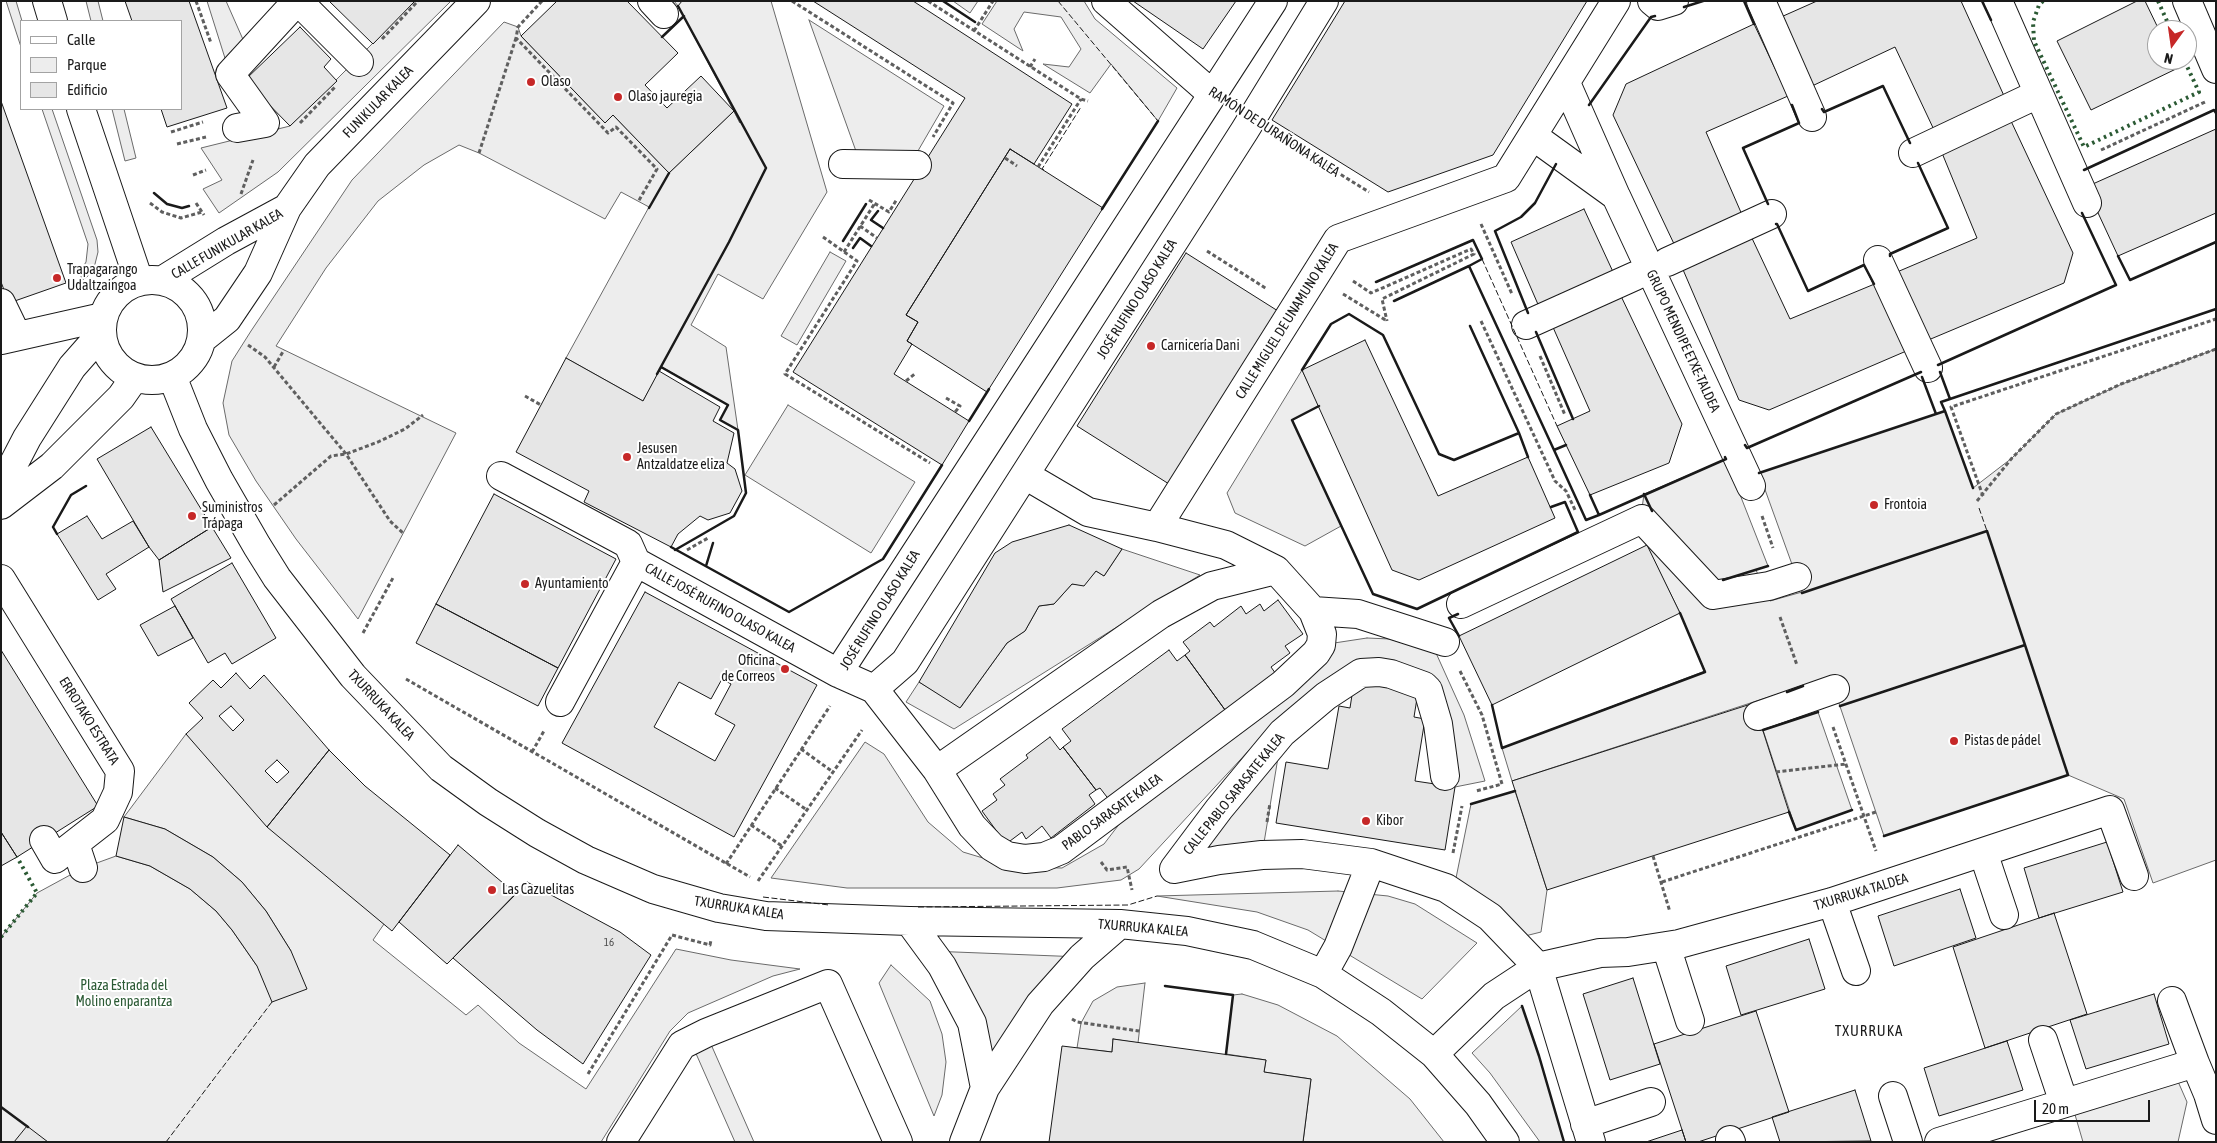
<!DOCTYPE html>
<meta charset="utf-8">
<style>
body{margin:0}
#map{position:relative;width:2217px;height:1143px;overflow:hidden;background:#fff;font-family:"Asap Condensed",sans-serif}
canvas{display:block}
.frame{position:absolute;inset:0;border:2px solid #1a1a1a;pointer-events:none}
.legend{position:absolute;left:20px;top:20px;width:162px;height:90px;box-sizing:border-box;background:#fff;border:1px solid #a3a3a3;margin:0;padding:6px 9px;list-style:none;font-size:15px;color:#1a1a1a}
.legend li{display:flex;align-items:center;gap:10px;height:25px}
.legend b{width:25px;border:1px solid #a3a3a3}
.north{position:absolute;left:2147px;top:20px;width:50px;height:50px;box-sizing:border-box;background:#fff;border:1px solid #a3a3a3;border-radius:50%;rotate:194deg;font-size:14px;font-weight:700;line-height:20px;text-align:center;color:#1a1a1a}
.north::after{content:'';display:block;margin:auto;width:18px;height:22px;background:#c62828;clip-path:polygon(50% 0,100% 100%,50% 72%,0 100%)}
.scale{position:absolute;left:2034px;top:1100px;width:116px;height:22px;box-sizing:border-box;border:2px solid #1a1a1a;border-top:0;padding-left:6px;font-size:15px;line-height:18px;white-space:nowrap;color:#1a1a1a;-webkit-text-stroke:4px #fff;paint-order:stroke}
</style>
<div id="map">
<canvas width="2217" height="1143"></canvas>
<div class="frame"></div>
<ul class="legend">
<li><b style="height:6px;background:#fff"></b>Calle</li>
<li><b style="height:14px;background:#ededed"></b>Parque</li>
<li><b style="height:14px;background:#e6e6e6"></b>Edificio</li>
</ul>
<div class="north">N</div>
<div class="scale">20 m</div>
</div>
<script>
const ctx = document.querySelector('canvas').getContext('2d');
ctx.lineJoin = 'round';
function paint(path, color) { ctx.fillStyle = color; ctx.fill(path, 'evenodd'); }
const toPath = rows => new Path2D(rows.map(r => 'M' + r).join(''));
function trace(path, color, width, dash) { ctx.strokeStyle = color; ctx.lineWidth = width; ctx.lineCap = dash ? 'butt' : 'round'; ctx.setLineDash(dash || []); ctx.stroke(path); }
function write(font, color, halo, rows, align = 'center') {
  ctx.font = font + ' "Asap Condensed",sans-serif'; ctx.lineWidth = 4; ctx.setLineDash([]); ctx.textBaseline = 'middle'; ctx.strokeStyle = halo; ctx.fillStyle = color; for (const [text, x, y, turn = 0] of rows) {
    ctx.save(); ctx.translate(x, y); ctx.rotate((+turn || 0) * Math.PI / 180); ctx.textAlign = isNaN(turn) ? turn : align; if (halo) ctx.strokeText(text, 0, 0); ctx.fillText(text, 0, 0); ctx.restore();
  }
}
const green = toPath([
 [6,1,16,1,22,21,21,47,6,1],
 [86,1,98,1,103,21,91,21,86,1],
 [207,1,226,1,249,53,230,74,207,1],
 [415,1,451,1,278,172,219,213,203,189,222,180,201,148,290,126,415,1],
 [674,1,771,1,827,192,763,299,718,274,691,325,726,347,738,430,720,420,728,405,662,367,643,401,566,358,649,207,621,192,605,219,479,153,459,145,424,165,378,201,326,268,276,346,456,433,358,619,296,539,256,481,229,435,223,403,232,361,251,331,352,180,504,22,518,27,521,36,604,122,613,115,669,173,734,111,740,123,678,6,674,1],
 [953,1,978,1,970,13,953,1],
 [997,1,1084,1,1095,19,1177,88,1158,121,1111,64,1090,93,1043,64,1069,67,1081,49,1061,17,1024,12,1014,29,1023,51,982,24,997,1],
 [809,20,944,106,915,156,857,154,809,20],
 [42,109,52,109,97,240,98,252,95,264,87,277,82,280,80,272,86,262,88,244,42,109],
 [112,109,124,109,136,158,125,161,112,109],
 [830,252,846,261,797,345,781,336,830,252],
 [2216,349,2216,860,2153,883,2124,799,2068,775,1884,836,1830,677,1512,781,1502,748,1705,671,1680,613,1639,530,1644,494,1726,459,1768,566,1756,570,1770,601,1802,592,1759,473,1945,411,1973,488,2012,458,2056,414,2122,384,2216,349],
 [1302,370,1319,406,1292,420,1341,526,1305,546,1235,513,1227,493,1302,370],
 [788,405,915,482,871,553,745,475,788,405],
 [1122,549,1200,575,954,729,906,702,919,682,961,707,1007,643,1025,631,1039,606,1054,604,1072,584,1084,585,1096,571,1104,576,1122,549],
 [1367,638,1390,639,1436,653,1464,715,1485,781,1455,787,1430,678,1359,663,1265,733,1139,869,1121,880,1057,888,847,888,771,878,865,742,884,754,928,822,963,852,1013,867,1062,868,1104,844,1150,784,1321,645,1367,638],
 [1818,712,1852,810,1796,830,1763,730,1818,712],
 [1282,733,1262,855,1174,869,1282,733],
 [186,734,384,924,373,940,466,1015,478,1005,519,1043,586,1089,676,949,731,960,800,969,773,976,688,1013,670,1031,601,1142,1,1142,1,937,37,893,83,868,116,856,150,866,190,889,216,911,232,930,257,966,291,951,266,911,242,882,213,857,165,829,124,817,186,734],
 [1515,791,1547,890,1541,932,1521,937,1513,920,1495,907,1455,883,1471,804,1515,791],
 [1338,891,1388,896,1415,904,1477,943,1422,999,1308,930,1257,912,1157,896,1338,891],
 [930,951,1082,957,985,1088,930,951],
 [891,965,930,1001,942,1034,946,1062,942,1095,934,1116,879,983,891,965],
 [1145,983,1138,1043,1113,1039,1112,1052,1077,1048,1081,1023,1093,1001,1117,987,1145,983],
 [1242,994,1278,1005,1337,1036,1410,1099,1444,1142,1303,1142,1311,1079,1264,1072,1266,1060,1226,1054,1233,995,1242,994],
 [1522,1006,1539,1056,1564,1142,1540,1142,1490,1073,1472,1053,1522,1006],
 [706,1033,754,1142,735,1142,690,1040,706,1033],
 [2173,1070,2187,1102,2178,1142,2083,1142,2071,1101,2173,1070]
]);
const building = toPath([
 [125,1,189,1,227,108,167,127,161,109,181,109,181,21,132,21,125,1],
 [329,1,415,1,373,44,329,1],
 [557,1,627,1,678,53,645,85,667,108,701,76,734,111,669,173,613,115,605,123,521,36,557,1],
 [813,1,913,1,1072,104,1034,164,1010,149,906,315,918,322,907,341,912,344,894,374,969,421,942,465,793,372,965,98,813,1],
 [1133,1,1236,1,1203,49,1133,1],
 [1345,1,1587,1,1493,155,1388,192,1272,120,1345,1],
 [1817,1,1961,1,2005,98,1935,132,1895,47,1812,86,1781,17,1817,1],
 [2137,1,2145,1,2159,30,2157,30,2157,60,2174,60,2178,68,2091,110,2057,41,2137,1],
 [1754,24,1788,96,1706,132,1743,217,1675,246,1613,115,1626,84,1754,24],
 [300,27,331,59,324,67,337,81,290,126,245,80,300,27],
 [1,101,66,283,9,303,1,282,1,101],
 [2011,121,2073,253,2064,283,1926,341,1897,272,1977,238,1942,153,2011,121],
 [2216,129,2216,213,2118,256,2086,187,2216,129],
 [1010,149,1103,208,987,392,907,341,918,322,906,315,1010,149],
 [1584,209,1614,274,1540,309,1511,242,1584,209],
 [1750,234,1790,319,1877,283,1911,349,1769,410,1739,400,1681,265,1750,234],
 [1186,253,1278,311,1169,484,1077,426,1186,253],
 [1620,294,1682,424,1669,463,1590,495,1557,426,1590,411,1552,325,1620,294],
 [1365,340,1438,496,1528,457,1555,518,1419,580,1392,570,1302,370,1365,340],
 [566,358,643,401,659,371,720,407,713,421,734,433,727,463,735,469,742,491,730,513,708,520,700,516,678,534,671,547,584,502,589,491,516,452,566,358],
 [151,427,212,527,159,560,149,547,97,459,151,427],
 [494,494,616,559,558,668,436,604,494,494],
 [87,516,102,539,133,521,149,547,106,574,116,589,98,600,57,534,87,516],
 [1069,525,1122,549,1104,576,1096,571,1084,586,1072,584,1054,604,1039,606,1025,631,1007,643,960,708,919,682,995,553,1012,542,1069,525],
 [212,527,231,558,163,592,159,560,212,527],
 [1647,545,1680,613,1492,705,1459,636,1647,545],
 [232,563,276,638,232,664,225,653,208,663,171,599,232,563],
 [645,592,817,685,734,837,562,743,645,592],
 [722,679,731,684,715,714,735,725,715,761,654,727,679,682,711,699,722,679],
 [1278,600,1303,634,1285,646,1290,653,1271,667,1278,677,1228,714,1185,655,1190,651,1183,642,1210,622,1214,627,1241,606,1246,614,1260,604,1264,611,1278,600],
 [436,604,558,668,538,706,416,643,436,604],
 [175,606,193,638,158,656,140,625,175,606],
 [1,650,98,806,17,857,1,832,1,650],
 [1169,650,1177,661,1185,655,1228,714,1110,801,1100,788,1096,790,1063,747,1071,741,1062,729,1169,650],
 [236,673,250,689,264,675,329,750,267,827,186,734,203,718,189,703,213,680,221,688,236,673],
 [231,706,244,720,233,731,219,716,231,706],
 [277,760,289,772,277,783,265,771,277,760],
 [1354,682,1418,692,1414,717,1425,719,1415,781,1455,787,1445,850,1276,823,1286,762,1328,769,1339,706,1350,708,1354,682],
 [1754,703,1789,812,1547,890,1512,781,1754,703],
 [1050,737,1060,750,1063,747,1096,790,1089,795,1095,804,1051,838,1042,826,1026,839,1022,832,1006,844,982,811,997,800,993,794,1005,785,1000,779,1028,758,1026,755,1050,737],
 [329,750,365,786,450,855,392,931,267,827,329,750],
 [124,817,165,829,213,857,242,882,266,911,291,951,307,989,272,1002,257,966,232,930,216,911,190,889,150,866,116,856,124,817],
 [1,832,17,857,1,866,1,832],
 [2107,842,2123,892,2039,918,2024,868,2107,842],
 [458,845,516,894,447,964,399,922,458,845],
 [527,882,620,932,651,955,583,1064,537,1030,453,958,527,882],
 [1960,889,1976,938,1894,966,1878,916,1960,889],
 [2054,913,2087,1014,1985,1048,1953,947,2054,913],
 [1809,939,1825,989,1741,1015,1726,966,1809,939],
 [1633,978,1660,1064,1610,1080,1583,994,1633,978],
 [2154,994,2169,1044,2086,1069,2070,1020,2154,994],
 [1756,1011,1789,1112,1698,1142,1686,1142,1654,1044,1756,1011],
 [1113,1039,1266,1060,1264,1072,1311,1079,1303,1142,1049,1142,1062,1046,1112,1052,1113,1039],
 [2007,1041,2023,1090,1939,1116,1924,1068,2007,1041],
 [1855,1090,1871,1141,1780,1142,1772,1117,1855,1090],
 [27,1126,48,1142,14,1142,27,1126],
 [1682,1130,1686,1142,1646,1142,1682,1130]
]);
const path = toPath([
 [196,1,211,43],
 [542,1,518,27,516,38,608,133,616,127,657,169,638,202],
 [792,1,953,103,933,137],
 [928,1,1081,99,1088,101],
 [974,31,993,1],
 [382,39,418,1],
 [1030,67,1035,59],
 [300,123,336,86],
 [171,132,203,122],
 [1280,137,1369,192],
 [177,144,206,137],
 [2101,150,2205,102],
 [479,153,516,38],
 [1005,158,1017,166],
 [1038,167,1081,99],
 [193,175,206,170],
 [241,194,253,160],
 [869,200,889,212,897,199],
 [150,203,162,212,181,218,202,212],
 [196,203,204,215],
 [1481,224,1512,294],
 [860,226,877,238],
 [823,237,857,261,785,374,930,463],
 [1207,251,1267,289],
 [844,252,875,203],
 [1353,281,1371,293,1471,249,1474,254,1382,299,1387,321],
 [1343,294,1387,321],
 [1481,321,1555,481,1566,491,1576,512],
 [248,345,265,357,346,454,390,521,404,534],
 [1540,356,1565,415],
 [274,367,284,350],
 [906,381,916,373],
 [525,396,541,405],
 [946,398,960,406,955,412],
 [1983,496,1951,407,2216,319],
 [1977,501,2012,458,2056,414,2121,384,2216,349],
 [274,505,331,456,346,454,378,442,405,429,423,415],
 [1762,516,1773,548],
 [687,550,708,538],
 [1780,617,1797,665],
 [363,633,394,576],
 [1460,671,1482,715,1502,784,1476,791],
 [406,679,750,877],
 [1833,727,1876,851],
 [801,749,833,772],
 [532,752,544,731],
 [1776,772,1846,764],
 [775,788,807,810],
 [1267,822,1270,803],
 [751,825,782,846],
 [1453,853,1462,806],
 [1653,856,1670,912],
 [1101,862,1107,870,1127,867,1132,890],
 [726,864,830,706],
 [758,881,862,730],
 [1662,882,1876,812],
 [1072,1019,1077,1022,1139,1031],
 [588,1074,672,935,710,945,711,940]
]);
const minor = toPath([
 [47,1,53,21],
 [298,1,359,62],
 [652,1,664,14],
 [1106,1,1212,94],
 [1652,1,1658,6,1674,1],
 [1761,1,1812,117],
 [1998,1,2087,203],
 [2187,1,2216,69],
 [1566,83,1615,194],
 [81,109,139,281],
 [237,128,265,123,230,74,297,1],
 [1533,136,1616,196,1751,486],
 [1913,153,2038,94],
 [843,164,917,165],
 [1878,260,1928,368],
 [1667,262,1772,214],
 '102 330a50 50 0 1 1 100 0a50 50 0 1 1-100 0Z',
 [163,280,226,241,287,208],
 [1,303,17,336],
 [1526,325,1635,276],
 [202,339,227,319,258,273,287,208,317,165,476,1],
 [1,340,103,317],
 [172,376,193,429,219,480,257,546,277,578,353,676,441,768,488,802,537,833,586,860,653,889,719,908,766,916,909,921,1120,924,1187,931,1253,945,1323,974,1381,1012,1434,1054,1478,1104,1505,1142],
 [501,476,628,544,636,562],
 [1,488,27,438,72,367,102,333],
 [1,505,52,466,121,397,135,377],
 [1157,527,1338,239,1506,178,1616,1],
 [1,579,120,771,118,792,105,820,55,859,44,840],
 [1461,604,1642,519,1713,595,1769,586,1797,577],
 [1313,611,1358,614,1445,642],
 [838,673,1273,1],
 [874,689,937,770,972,826,992,847,1007,856,1025,859,1044,857,1061,850,1283,684,1316,653,1321,645,1322,634,1313,611,1276,570,1226,545,1157,527,1088,512,1025,475],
 [560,702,636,562,838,673,874,689,905,662,1245,130,1324,1],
 [1758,716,1835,689],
 [937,770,1161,614,1212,586,1276,570],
 [75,844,83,868],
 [1983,852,2004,915],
 [1174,869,1219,860,1262,855,1302,854,1371,863,1446,888,1490,917,1538,967,1600,953,1628,952,1679,944,1832,902,2110,810,2134,876],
 [1174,869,1219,809,1282,733,1326,696,1361,673,1379,672,1391,674,1424,686,1428,690,1438,724,1445,776],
 [1832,902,1856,971],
 [909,921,942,966,972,1023,985,1088],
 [1666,946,1690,1021],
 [1323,974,1338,947,1371,863],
 [2043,1040,2064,1103],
 [1434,1054,1494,996,1538,967,1591,1142],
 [2195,1063,2208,1094,2216,1120],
 [1893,1096,1908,1142],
 [1585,1124,1651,1102],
 [1730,1140,1731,1142],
 [621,1142,682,1045,706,1033,828,984,898,1142],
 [964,1142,985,1088,1040,1004,1082,957,1120,924],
 [1939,1142,2195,1063,2172,1001]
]);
const hedge = toPath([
 [2043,1,2039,5,2033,22,2034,41,2084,147,2199,92,2184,60],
 [2158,1,2171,30],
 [1,937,37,893,17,857]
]);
const fence = toPath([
 [1058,1,1158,121],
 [678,6,682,1],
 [1044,170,1042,169,1081,107],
 [1482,259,1557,426],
 [1979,508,1987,531],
 [763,897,829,905],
 [918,907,1128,905,1157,896],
 [166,1142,272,1002]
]);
const wall = toPath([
 [943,1,975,22],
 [1744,1,1754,24],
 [1982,1,1991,20],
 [1684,7,1703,1],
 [662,37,684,16],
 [1589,105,1651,17,1655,16],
 [1822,109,1824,112,1883,86,1910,143],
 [2084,170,2214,110,2216,113],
 [154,193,167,204,182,208,189,206],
 [1768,204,1743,148,1799,123,1792,105],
 [649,208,669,173],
 [1102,209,1158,121],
 [878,211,871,220,883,228],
 [1776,224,1777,224,1808,291,1864,265,1874,284],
 [843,241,866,204],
 [853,248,860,238,871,246],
 [1890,256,1890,254,1948,228,1918,163],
 [2118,256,2130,280,2216,242],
 [1376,282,1473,240,1482,259,1469,266,1554,450,1566,445],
 [1394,301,1469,266],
 [1528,313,1495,231,1521,217,1535,203,1556,164],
 [1470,326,1519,433],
 [1536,332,1573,419],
 [1938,365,2116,285,2082,213],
 [661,367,728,405,720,420,738,430,746,493,734,516,675,550],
 [1302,370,1331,324,1349,314,1383,335,1439,454,1454,460,1519,433,1528,457],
 [1940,372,1950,399,2216,309],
 [657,374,729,242,766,168,678,6],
 [1922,377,1936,414],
 [1319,406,1292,420,1373,594,1417,609,1578,532,1565,502,1551,507],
 [1945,411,1941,402,1950,399],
 [969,421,989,389],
 [1745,445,1747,448,1921,372],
 [1554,450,1586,520,1599,515],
 [1759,473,1945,411,1973,488],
 [1644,494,1652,511],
 [1590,495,1599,515,1726,459,1725,457],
 [57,534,53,527,71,495,86,486],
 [671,547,789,612,883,559,942,465],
 [706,566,713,543],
 [1723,580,1768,566],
 [1802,593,1987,531,2025,645,2068,775,1884,836],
 [1458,614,1449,618,1459,636],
 [1787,692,1803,686],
 [1492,705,1502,748,1705,672,1680,613],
 [1840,706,2025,645],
 [1763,730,1818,712],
 [1471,804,1515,791],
 [1789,812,1796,830,1852,810],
 [1165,986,1233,995,1226,1054],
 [1522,1006,1539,1056,1564,1142],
 [1,1107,28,1127]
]);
const markers = [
 [531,82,5,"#c62828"],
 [618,97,5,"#c62828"],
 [57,278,5,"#c62828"],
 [1151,346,5,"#c62828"],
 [627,457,5,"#c62828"],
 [1874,505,5,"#c62828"],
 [192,516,5,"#c62828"],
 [525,584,5,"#c62828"],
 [785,669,5,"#c62828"],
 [1954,741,5,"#c62828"],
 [1366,821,5,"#c62828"],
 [492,890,5,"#c62828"]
];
const numberNames = [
 ["16",609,943]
];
const poiNames = [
 ["Olaso",541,82],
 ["Olaso jauregia",628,97],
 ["Trapagarango",67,270],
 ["Udaltzaingoa",67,286],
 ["Carnicería Dani",1161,346],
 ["Jesusen",637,449],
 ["Antzaldatze eliza",637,465],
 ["Frontoia",1884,505],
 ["Suministros",202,508],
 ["Trápaga",202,524],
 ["Ayuntamiento",535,584],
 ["Oficina",775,661,"right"],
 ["de Correos",775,677,"right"],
 ["Pistas de pádel",1964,741],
 ["Kibor",1376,821],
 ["Las Cazuelitas",502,890]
];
const streetNames = [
 ["FUNIKULAR KALEA",378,102,-46],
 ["RAMÓN DE DURAÑONA KALEA",1274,132,33],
 ["CALLE FUNIKULAR KALEA",227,244,-30],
 ["JOSÉ RUFINO OLASO KALEA",1137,299,-58],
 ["CALLE MIGUEL DE UNAMUNO KALEA",1287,321,-58],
 ["GRUPO MENDIPE ETXE-TALDEA",1683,341,65],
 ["CALLE JOSÉ RUFINO OLASO KALEA",720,608,29],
 ["JOSÉ RUFINO OLASO KALEA",880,610,-58],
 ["TXURRUKA KALEA",381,705,47],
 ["ERROTAKO ESTRATA",89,721,58],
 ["CALLE PABLO SARASATE KALEA",1234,794,-51],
 ["PABLO SARASATE KALEA",1112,812,-36],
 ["TXURRUKA TALDEA",1861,892,-17],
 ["TXURRUKA KALEA",739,908,9],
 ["TXURRUKA KALEA",1143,928,5]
];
const parkNames = [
 ["Plaza Estrada del",124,986],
 ["Molino enparantza",124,1002]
];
const neighbourhoodNames = [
 ["TXURRUKA",1869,1031]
];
paint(green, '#ededed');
trace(green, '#6a6a6a', 1);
paint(building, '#e6e6e6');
trace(building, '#1a1a1a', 1);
trace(minor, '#1a1a1a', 30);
trace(path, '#5f5f5f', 3, [4, 2.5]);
trace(minor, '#fff', 28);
trace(hedge, '#2b5a34', 4, [2.5, 4]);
trace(fence, '#1a1a1a', 1, [6, 2.5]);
trace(wall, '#1a1a1a', 2.5);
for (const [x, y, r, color] of markers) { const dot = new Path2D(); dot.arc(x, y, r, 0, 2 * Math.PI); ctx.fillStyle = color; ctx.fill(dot); trace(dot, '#fff', 2); }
write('11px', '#4d4d4d', null, numberNames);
write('14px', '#1a1a1a', '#fff', poiNames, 'left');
write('14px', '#1a1a1a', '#fff', streetNames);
write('14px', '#2b5a34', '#fff', parkNames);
ctx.letterSpacing = '1px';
write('15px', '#1a1a1a', '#fff', neighbourhoodNames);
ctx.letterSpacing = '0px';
</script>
